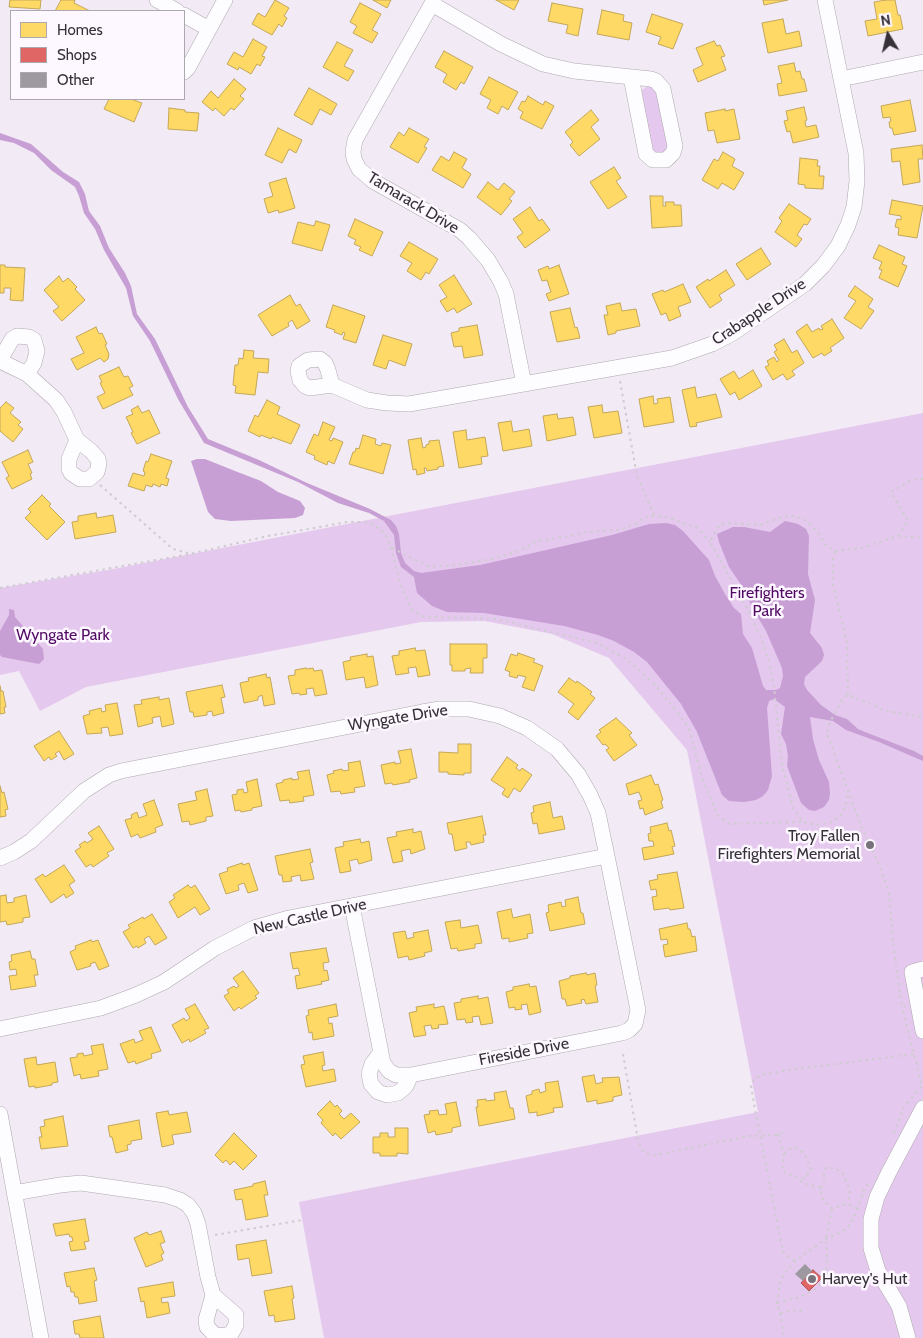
<!DOCTYPE html>
<style>
body{margin:0}
#map{position:relative;width:923px;height:1338px;overflow:hidden;background:#f2eaf5;font-family:Cabin,sans-serif}
canvas{display:block}
.legend{position:absolute;left:10px;top:10px;width:175px;height:90px;box-sizing:border-box;background:#fdf7ff;border:1px solid #ada8af;margin:0;padding:6px 9px;list-style:none;font-size:15px;color:#363138}
.legend li{display:flex;align-items:center;gap:10px;height:25px}
.legend b{width:25px;border:1px solid #ada8af}
.north{position:absolute;left:863px;top:10px;width:50px;height:50px;-webkit-text-stroke:4px #fdf7ff;paint-order:stroke;rotate:351deg;font-size:14px;font-weight:700;line-height:20px;text-align:center;color:#363138}
.north::after{content:'';display:block;margin:auto;width:18px;height:22px;background:#363138;clip-path:polygon(50% 0,100% 100%,50% 72%,0 100%)}
</style>
<div id="map">
<canvas width="923" height="1338"></canvas>
<ul class="legend">
<li><b style="height:14px;background:#ffd966"></b>Homes</li>
<li><b style="height:14px;background:#e06666"></b>Shops</li>
<li><b style="height:14px;background:#9e98a0"></b>Other</li>
</ul>
<div class="north">N</div>
</div>
<script>
const ctx = document.querySelector('canvas').getContext('2d');
ctx.lineJoin = 'round';
function paint(path, color) { ctx.fillStyle = color; ctx.fill(path, 'evenodd'); }
const toPath = rows => new Path2D(rows.map(r => 'M' + r).join(''));
function trace(path, color, width, dash) { ctx.strokeStyle = color; ctx.lineWidth = width; ctx.lineCap = dash ? 'butt' : 'round'; ctx.setLineDash(dash || []); ctx.stroke(path); }
function write(font, color, halo, rows, align = 'center') {
  ctx.font = font + ' Cabin,sans-serif'; ctx.lineWidth = 5; ctx.setLineDash([]); ctx.textBaseline = 'middle'; ctx.strokeStyle = halo; ctx.fillStyle = color; for (const [text, x, y, turn = 0] of rows) {
    ctx.save(); ctx.translate(x, y); ctx.rotate((+turn || 0) * Math.PI / 180); ctx.textAlign = isNaN(turn) ? turn : align; if (halo) ctx.strokeText(text, 0, 0); ctx.fillText(text, 0, 0); ctx.restore();
  }
}
const green = toPath([
 [646,87,651,87,656,92,667,145,667,151,659,155,652,151,641,91],
 [923,413,923,1338,324,1338,299,1202,758,1112,687,750,609,658,552,634,485,621,421,622,86,687,40,711,19,671,0,675,0,588,108,570]
]);
const water = toPath([
 [0,133,31,144,63,172,79,182,85,194,89,211,100,226,109,248,125,273,131,286,137,314,155,339,188,407,208,439,259,460,307,483,370,509,391,520,396,526,399,534,401,553,405,563,414,571,421,573,480,565,511,558,612,535,649,524,666,523,675,525,683,531,709,560,715,576,725,594,734,608,741,614,743,634,752,648,763,686,766,690,776,690,780,688,783,676,782,668,766,631,753,609,742,586,729,567,719,542,717,534,733,527,744,527,770,532,785,521,798,524,806,529,809,536,808,574,815,600,810,633,822,648,824,655,822,661,805,677,804,684,807,690,821,705,835,715,847,719,858,729,865,732,914,751,923,756,923,761,879,742,846,730,833,721,810,717,813,739,819,760,829,782,830,793,829,800,824,807,815,811,809,810,801,803,787,766,788,756,786,744,781,734,785,707,774,699,769,701,767,708,772,776,768,790,763,796,756,800,744,802,729,801,722,795,697,732,681,704,647,662,634,652,614,641,598,635,564,626,484,613,447,612,432,606,417,593,414,577,401,567,396,553,394,535,384,521,369,513,338,503,298,482,204,443,178,399,150,341,133,316,126,288,104,250,95,229,84,213,79,196,75,187,51,170,34,153,14,143,0,140],
 [197,459,205,459,235,471,261,481,278,492,300,501,305,508,303,515,295,518,231,521,215,519,208,512,191,461],
 [9,609,14,610,15,617,43,649,44,659,39,664,2,657,0,655,0,631,9,615]
]);
const homes = toPath([
 [10,0,41,0,40,9,9,7,10,0],
 [61,0,75,0,74,3,90,11,55,11,61,0],
 [275,0,289,8,284,16,287,18,282,27,279,24,272,35,252,24,258,13,265,17,275,0],
 [373,0,391,0,387,8,373,0],
 [496,0,519,0,514,10,496,0],
 [763,0,788,0,764,5,763,0],
 [886,0,895,0,898,15,900,15,903,29,868,36,865,21,877,19,874,2,886,0],
 [360,3,381,14,372,30,378,33,372,43,353,33,357,26,350,22,360,3],
 [552,3,583,9,578,36,566,33,568,25,548,21,552,3],
 [602,10,624,15,623,21,632,23,629,40,597,34,602,10],
 [652,14,683,24,673,49,658,44,661,37,646,32,652,14],
 [783,19,786,34,799,31,802,46,768,53,762,23,783,19],
 [253,39,267,47,262,56,265,57,260,66,257,64,251,74,239,67,238,70,227,64,234,52,243,57,253,39],
 [714,41,717,46,720,45,725,56,721,57,726,70,698,82,693,70,703,65,696,48,714,41],
 [337,42,353,50,344,66,354,71,348,81,323,67,337,42],
 [444,51,473,67,464,84,461,82,456,90,443,82,447,74,435,67,444,51],
 [794,63,796,72,800,71,802,79,804,79,807,91,779,96,777,84,782,83,778,66,794,63],
 [489,77,518,92,508,110,502,106,498,114,487,108,491,100,480,94,489,77],
 [234,79,246,89,240,96,244,99,234,110,231,108,224,116,215,108,213,111,202,102,211,91,218,98,234,79],
 [309,88,337,104,331,115,320,109,312,125,294,115,309,88],
 [528,96,543,105,545,101,554,106,542,129,520,118,523,112,518,109,522,101,525,102,528,96],
 [109,99,131,99,142,103,134,122,104,109,109,99],
 [910,100,916,131,894,135,892,128,890,128,889,122,891,121,890,117,883,118,881,106,910,100],
 [804,107,807,120,805,121,806,127,816,125,819,137,793,143,790,131,787,132,784,121,788,120,786,111,804,107],
 [169,108,185,110,185,112,199,113,197,131,168,129,169,108],
 [725,109,725,111,734,109,740,139,717,143,714,130,708,131,705,113,725,109],
 [591,110,599,120,591,127,600,139,579,156,570,145,573,142,565,132,591,110],
 [278,128,302,140,296,153,289,149,282,163,265,155,278,128],
 [409,128,429,139,424,147,427,148,418,163,390,147,399,132,404,136,409,128],
 [922,145,923,159,918,159,920,182,903,185,900,161,892,162,891,149,922,145],
 [454,152,467,159,462,168,471,174,463,188,432,170,441,156,449,161,454,152],
 [723,152,735,159,732,166,744,173,734,190,722,183,718,189,702,180,714,159,718,161,723,152],
 [800,158,818,160,817,166,820,166,819,176,824,176,823,189,805,188,805,185,798,184,800,158],
 [614,167,621,178,616,181,627,197,608,209,590,182,614,167],
 [286,178,295,208,279,213,278,210,268,213,264,199,273,196,269,183,286,178],
 [488,182,498,190,504,183,515,192,509,199,512,201,501,215,477,197,488,182],
 [650,196,663,196,663,206,666,206,665,202,674,202,674,205,681,205,682,226,652,228,650,196],
 [892,200,923,206,917,238,898,235,899,228,895,227,897,219,901,220,901,216,889,214,892,200],
 [789,204,811,219,807,225,804,224,797,235,802,239,796,247,775,232,782,221,779,218,789,204],
 [530,207,539,221,542,219,550,230,525,248,517,237,523,233,513,219,530,207],
 [355,219,383,232,372,256,359,250,361,247,354,244,356,240,348,236,355,219],
 [316,221,330,225,322,251,292,243,298,222,314,226,316,221],
 [409,242,438,259,429,274,426,272,421,280,407,271,412,263,400,256,409,242],
 [879,245,905,257,902,264,907,266,898,287,879,278,882,270,879,269,882,262,873,258,879,245],
 [761,248,771,264,747,280,736,264,761,248],
 [0,265,5,265,5,267,25,268,23,301,10,300,11,288,4,288,4,293,0,293,0,265],
 [559,265,569,294,549,301,546,294,551,292,547,280,542,281,538,270,548,266,549,269,559,265],
 [726,270,735,285,719,295,722,300,710,308,696,287,708,279,709,281,726,270],
 [454,275,472,304,457,313,454,308,447,312,440,301,447,297,439,285,454,275],
 [59,276,63,282,68,278,77,287,75,289,85,300,62,321,53,311,59,307,44,290,59,276],
 [683,284,691,302,678,307,681,316,669,321,666,313,661,315,652,294,663,290,664,292,683,284],
 [855,286,873,299,868,307,874,311,861,329,844,318,856,301,848,296,855,286],
 [290,295,296,306,300,304,310,321,297,329,292,320,288,323,289,326,272,336,258,315,290,295],
 [620,303,622,311,636,309,640,326,616,331,616,333,608,335,604,315,608,315,606,306,620,303],
 [333,305,365,316,356,343,343,339,345,333,343,332,342,335,334,332,335,330,326,327,333,305],
 [570,308,575,328,577,327,580,338,557,342,550,312,570,308],
 [832,319,844,338,830,348,832,351,824,356,822,353,813,358,796,332,807,324,812,332,819,328,820,330,823,329,821,326,832,319],
 [477,325,483,355,464,358,462,346,454,347,451,333,459,331,459,328,477,325],
 [96,327,99,334,102,333,107,344,105,345,109,354,108,359,104,362,100,358,77,370,71,359,84,353,76,337,96,327],
 [383,335,412,344,405,366,389,360,386,369,373,365,383,335],
 [784,339,792,353,797,350,804,363,792,371,795,375,787,380,783,374,773,380,765,367,769,365,767,361,774,357,777,362,779,360,774,352,777,350,774,345,784,339],
 [244,350,254,351,253,358,269,359,268,373,258,372,255,395,235,393,236,386,233,385,235,365,238,365,239,358,243,359,244,350],
 [119,367,124,377,128,376,133,386,129,388,133,395,103,409,97,397,105,393,100,383,102,382,99,376,119,367],
 [753,370,762,386,739,400,735,392,730,395,720,379,734,371,739,379,753,370],
 [695,387,697,398,716,394,722,417,696,423,697,426,690,427,682,390,695,387],
 [653,396,654,404,658,403,657,399,670,397,674,422,644,427,639,399,653,396],
 [267,400,280,407,277,414,300,425,291,444,272,437,271,439,261,435,260,437,248,431,255,415,258,417,267,400],
 [6,402,14,408,10,413,21,422,18,425,23,429,13,442,0,431,0,408,6,402],
 [602,405,603,413,618,411,622,433,594,438,588,407,602,405],
 [138,406,142,413,149,410,160,433,137,444,131,433,133,432,126,417,133,414,131,410,138,406],
 [557,414,558,419,573,417,576,435,547,441,543,416,557,414],
 [511,421,513,432,529,429,532,446,503,451,498,423,511,421],
 [323,422,335,427,329,440,332,441,333,438,343,442,334,464,328,461,327,465,314,459,315,456,306,452,314,434,318,436,323,422],
 [466,430,467,440,485,437,488,456,481,457,482,464,459,468,453,432,466,430],
 [363,435,376,439,375,444,381,446,382,443,391,445,383,474,349,464,353,452,355,452,356,448,359,449,363,435],
 [421,438,423,448,426,447,426,445,429,444,429,441,439,440,444,466,438,467,438,469,427,471,426,468,424,468,425,473,417,475,416,469,413,470,408,440,421,438],
 [28,450,33,462,28,464,32,473,30,474,32,479,12,489,6,478,9,476,2,462,28,450],
 [151,454,172,461,166,478,169,479,167,486,161,484,160,487,153,484,152,487,146,485,144,491,128,486,133,473,144,476,145,472,143,471,146,461,148,462,151,454],
 [42,495,51,504,49,506,65,522,47,540,25,518,31,512,28,509,42,495],
 [96,513,97,518,113,515,116,532,75,539,72,522,78,521,78,516,96,513],
 [450,644,487,644,487,658,483,658,483,673,470,673,471,668,465,669,465,671,452,671,452,665,450,665,450,644],
 [415,648,416,651,425,650,430,675,418,677,416,667,408,668,409,673,396,675,392,656,399,655,399,651,415,648],
 [518,653,535,659,533,662,543,666,534,691,522,687,526,677,518,675,517,678,509,676,510,672,505,670,511,654,517,656,518,653],
 [367,654,367,657,373,656,378,685,366,688,364,677,346,680,343,662,351,660,350,657,367,654],
 [306,668,307,669,313,668,314,671,322,670,327,694,315,696,313,688,306,689,307,694,300,695,299,693,292,694,288,676,295,675,295,670,306,668],
 [266,674,267,678,270,677,275,704,264,706,262,695,258,697,258,700,244,703,240,683,249,681,248,678,266,674],
 [569,678,576,683,577,681,592,692,590,694,595,698,578,720,568,712,574,704,558,692,569,678],
 [222,685,225,697,221,698,224,713,213,716,212,711,207,712,207,715,194,717,193,712,190,712,186,692,222,685],
 [0,686,1,691,3,691,6,707,4,707,5,713,0,714,0,686],
 [159,697,159,700,169,698,174,724,162,727,160,716,152,718,153,723,138,727,134,705,142,704,141,700,159,697],
 [117,703,123,734,110,736,108,727,101,728,102,733,87,734,83,716,90,714,89,711,101,708,102,712,106,711,105,705,117,703],
 [616,718,632,733,629,735,637,745,614,761,606,750,609,748,605,744,603,745,596,736,601,732,599,730,616,718],
 [59,731,74,754,64,760,59,751,55,754,57,756,51,760,49,757,44,761,34,746,59,731],
 [458,744,471,744,471,773,464,773,464,775,448,774,448,772,439,772,439,752,458,753,458,744],
 [411,749,417,778,409,780,410,782,393,785,392,783,385,784,381,765,395,762,395,764,401,763,398,751,411,749],
 [507,757,518,765,516,768,520,771,522,768,532,775,520,792,514,788,508,798,502,794,505,789,491,780,507,757],
 [360,761,365,786,354,788,355,792,341,794,340,791,331,792,327,775,334,773,333,771,342,769,343,771,349,770,348,763,360,761],
 [309,770,314,795,303,797,304,801,290,803,289,800,280,801,276,784,283,782,283,780,292,778,292,780,299,779,297,772,309,770],
 [651,775,655,785,658,784,663,800,661,801,663,808,645,815,643,808,640,809,638,801,642,800,639,792,629,795,626,784,651,775],
 [257,779,262,806,252,808,252,810,241,812,240,810,235,811,232,795,237,794,237,790,243,789,244,793,248,792,246,782,257,779],
 [0,786,2,793,4,792,8,809,5,810,6,816,0,817,0,786],
 [207,789,213,816,206,817,206,821,190,825,189,821,182,822,178,804,197,800,195,792,207,789],
 [154,800,163,825,155,828,156,832,140,838,138,834,131,837,125,820,132,818,131,815,137,812,139,818,147,815,143,804,154,800],
 [550,802,553,818,562,816,565,829,539,834,537,823,533,824,531,813,534,812,533,806,550,802],
 [482,816,486,835,483,835,484,842,471,845,470,842,466,842,467,848,455,851,452,834,449,834,447,823,482,816],
 [667,823,669,831,671,830,675,846,672,847,674,854,644,860,642,848,654,846,653,841,649,841,648,834,651,833,650,827,667,823],
 [99,826,114,849,107,853,109,856,93,867,91,864,86,867,75,851,81,847,79,845,85,841,87,843,93,839,88,833,99,826],
 [413,829,413,833,421,831,425,849,411,854,410,849,401,851,403,861,393,863,387,838,397,836,396,832,413,829],
 [360,839,361,843,369,841,372,860,359,864,357,859,349,861,351,871,340,873,335,848,344,846,343,842,360,839],
 [310,849,313,862,310,863,314,879,301,881,300,875,291,877,292,881,283,882,282,875,279,875,275,856,310,849],
 [242,863,243,865,249,863,258,890,248,893,244,883,238,885,239,890,226,894,219,874,228,871,227,868,242,863],
 [64,865,75,881,69,885,74,893,66,898,64,894,51,903,35,879,43,874,45,877,64,865],
 [677,872,684,908,670,910,669,908,654,910,652,897,657,896,656,889,651,890,649,881,658,879,657,875,677,872],
 [188,885,191,888,195,885,210,909,200,915,195,907,178,918,169,902,175,898,173,895,188,885],
 [6,895,7,903,14,902,14,898,26,895,30,917,23,918,23,922,7,925,6,921,0,922,0,896,6,895],
 [578,897,581,913,583,913,585,924,550,931,546,913,549,912,548,905,561,902,562,907,566,906,565,900,578,897],
 [511,909,513,918,530,914,533,933,527,934,528,938,509,942,509,938,502,939,497,912,511,909],
 [152,914,167,938,155,945,149,936,144,939,146,943,138,948,137,946,133,948,123,932,130,928,128,925,143,917,144,919,152,914],
 [460,920,461,928,478,925,482,943,475,944,475,948,458,951,457,948,451,949,445,922,460,920],
 [687,923,688,929,690,929,692,937,695,936,697,951,665,957,663,945,668,944,667,939,661,940,659,929,687,923],
 [428,930,432,951,424,953,425,956,409,960,408,956,398,958,393,933,405,931,407,939,414,937,413,933,428,930],
 [91,940,92,942,98,940,109,966,99,970,95,962,90,964,91,966,77,970,70,952,76,949,75,946,91,940],
 [326,948,329,962,323,963,324,971,327,970,329,980,321,982,322,984,297,989,295,976,300,975,298,968,293,969,290,953,326,948],
 [30,951,32,959,35,959,38,975,34,975,36,986,11,990,9,976,17,975,16,969,10,970,9,962,12,961,11,955,30,951],
 [243,971,259,993,255,996,257,998,241,1009,239,1007,234,1011,224,996,229,993,227,990,234,986,236,988,239,986,233,978,243,971],
 [586,973,587,975,595,973,597,985,595,986,598,1002,586,1004,584,999,581,1000,582,1003,567,1006,565,999,562,999,559,981,570,978,570,976,586,973],
 [529,984,530,987,536,986,541,1012,529,1015,527,1004,521,1005,522,1009,515,1010,515,1007,509,1008,506,992,513,990,513,987,529,984],
 [478,996,478,999,488,997,493,1023,481,1025,479,1016,472,1017,473,1022,466,1023,465,1019,457,1020,454,1003,461,1002,461,999,478,996],
 [195,1004,209,1028,204,1030,206,1033,190,1042,189,1039,182,1043,172,1025,184,1018,186,1021,190,1018,185,1009,195,1004],
 [336,1004,338,1016,328,1018,329,1024,332,1023,334,1036,313,1040,312,1032,309,1033,306,1016,309,1015,308,1010,336,1004],
 [434,1004,434,1008,444,1006,448,1024,438,1025,439,1028,432,1029,431,1025,424,1026,426,1035,414,1037,409,1013,417,1011,416,1007,434,1004],
 [151,1027,161,1051,151,1054,152,1058,136,1064,135,1061,128,1063,120,1044,134,1039,135,1043,143,1040,139,1031,151,1027],
 [103,1044,108,1069,98,1071,99,1076,81,1079,80,1074,74,1076,70,1058,77,1057,77,1054,83,1053,84,1056,93,1054,91,1046,103,1044],
 [323,1052,325,1065,322,1066,323,1071,334,1069,336,1081,306,1087,301,1065,305,1064,303,1056,323,1052],
 [36,1057,37,1065,55,1062,58,1082,52,1083,52,1085,35,1088,35,1086,29,1087,24,1059,36,1057],
 [594,1075,596,1084,603,1082,602,1078,619,1077,622,1095,613,1097,613,1101,597,1104,597,1100,587,1102,582,1077,594,1075],
 [558,1081,563,1107,553,1108,554,1112,537,1116,537,1112,529,1113,526,1096,532,1094,532,1091,539,1089,540,1093,546,1091,545,1083,558,1081],
 [506,1091,510,1108,513,1108,515,1119,479,1126,476,1107,478,1107,477,1100,486,1099,486,1101,495,1100,494,1093,506,1091],
 [330,1101,335,1107,337,1105,342,1111,339,1114,344,1119,351,1113,360,1122,341,1139,335,1133,333,1136,321,1123,323,1120,317,1114,330,1101],
 [456,1102,461,1126,452,1128,452,1132,436,1135,435,1131,428,1133,424,1115,430,1114,429,1111,438,1110,439,1115,447,1114,445,1104,456,1102],
 [168,1111,169,1115,187,1112,191,1132,172,1135,174,1144,162,1147,156,1113,168,1111],
 [63,1116,68,1146,41,1149,39,1137,42,1137,40,1127,45,1126,44,1120,63,1116],
 [139,1120,142,1139,131,1141,131,1144,127,1145,128,1150,116,1153,112,1137,110,1137,108,1126,139,1120],
 [395,1128,408,1128,408,1154,397,1153,397,1156,380,1156,380,1153,373,1153,373,1137,380,1137,380,1133,388,1133,388,1137,395,1137,395,1128],
 [234,1133,257,1156,243,1170,234,1161,230,1165,226,1160,223,1163,215,1155,234,1133],
 [265,1181,268,1195,264,1195,268,1216,246,1220,242,1199,236,1200,234,1190,253,1186,253,1184,265,1181],
 [85,1219,89,1241,84,1242,86,1249,71,1251,69,1242,73,1241,72,1237,70,1237,69,1234,56,1236,53,1224,85,1219],
 [161,1231,165,1242,160,1244,164,1253,161,1255,163,1260,146,1267,134,1238,147,1232,149,1235,161,1231],
 [266,1240,272,1273,252,1276,249,1258,238,1260,236,1245,266,1240],
 [94,1268,97,1280,94,1281,97,1301,79,1304,78,1297,75,1297,74,1292,71,1292,70,1286,67,1287,64,1273,94,1268],
 [173,1282,175,1296,161,1298,162,1303,168,1302,170,1313,147,1318,144,1301,141,1302,138,1288,173,1282],
 [292,1286,294,1298,292,1299,295,1319,275,1322,274,1315,269,1316,264,1291,292,1286],
 [100,1316,104,1338,80,1338,79,1334,75,1334,73,1321,100,1316]
]);
const shops = toPath([
 [813,1270,822,1278,809,1291,801,1283,813,1270]
]);
const building = toPath([
 [805,1264,812,1271,803,1281,795,1274]
]);
const path = toPath([
 [620,381,637,476,655,517],
 [100,485,173,549,188,553],
 [898,536,923,538],
 [392,548,430,567,455,565,492,559,519,551,533,543,544,540,571,536,584,532,618,530,636,524,643,518,648,516,667,517,698,528,710,542],
 [835,551,862,548,898,536,908,521,891,492,911,480,923,479],
 [0,588,190,554,268,536,320,527,347,522,364,522,374,525,382,531,388,539,402,588,412,610,424,617,496,619,597,643,628,660,654,684,679,714,690,731,702,778,718,816,730,824,803,822],
 [848,695,847,643,833,585,833,560,835,551,825,544,818,532,805,520,796,516,782,517,759,525,728,523,719,525,710,542,749,612,762,640,770,666,774,687,782,765,793,808,803,822,817,825,832,822,843,813,849,792],
 [906,1006,902,1007,894,951,889,892,879,865,863,831,827,734,828,726,843,698,848,695,887,711,923,717],
 [623,1054,638,1140,642,1150,648,1154,656,1155,749,1136,775,1135,783,1133],
 [894,1133,904,1107,922,1086,902,1007],
 [778,1134,784,1154,782,1169,785,1173,796,1176,800,1181,807,1184,821,1188,821,1196,825,1202,832,1208,848,1204,857,1208],
 [784,1154,790,1149,796,1148,804,1153,811,1169,807,1175,800,1181],
 [821,1188,824,1182,824,1172,826,1168,834,1168,842,1172,850,1190,848,1204],
 [215,1235,302,1220],
 [795,1261,783,1252,754,1104,751,1086,754,1079,761,1075,789,1070,914,1054],
 [777,1303,797,1298,816,1289,826,1278,827,1258,826,1239,832,1208],
 [802,1311,797,1310,780,1313,777,1303,780,1283,785,1273,795,1261,826,1239,840,1233,851,1224,858,1208,864,1190,870,1180],
 [780,1313,784,1338]
]);
const minor = toPath([
 [157,0,177,11],
 [434,0,355,140,353,152,354,159,359,169,373,181,460,230,469,238,488,260,501,282,506,294,524,384],
 [432,4,501,44,543,64,574,71,651,79,656,81,663,89,675,146,673,153,666,160,653,160,646,154,631,77],
 [184,15,209,29],
 [184,72,188,68,225,0],
 [841,79,923,62],
 [0,360,12,339,17,336,29,337,34,340,37,351,34,363,27,374],
 [0,361,27,374,56,400,64,412,77,440,91,451,98,459,99,464,97,472,89,479,80,479,71,473,69,469,69,459,77,440],
 [332,385,328,370,325,363,320,359,308,360,299,366,298,371,300,380,305,386,310,388,332,385,367,400,387,403,409,404,672,358,712,344,733,333,805,284,823,266,838,246,848,225,854,207,857,181,856,153,825,0],
 [0,858,14,852,31,841,84,791,109,775,121,771,422,712,440,709,469,709,500,716,527,728,557,749,578,774,590,795,598,813,607,856,638,1010,635,1024,629,1030,622,1033,411,1075,396,1075,389,1071,383,1063,352,906],
 [923,969,912,972,923,1031],
 [0,1029,101,1008,136,995,164,982,215,948,254,928,289,918,607,856],
 [381,1052,372,1064,369,1074,371,1084,378,1092,387,1095,398,1093,406,1086,411,1075],
 [0,1114,41,1338],
 [14,1193,60,1185,81,1183,165,1195,180,1200,188,1205,194,1213,198,1224,208,1277,213,1295,206,1320,207,1327,216,1336,226,1335,231,1334,236,1325,236,1315,213,1295],
 [908,1338,899,1306,878,1271,871,1248,871,1219,877,1197,888,1174,923,1108]
]);
const markers = [
 [870,845,5,"#78727a"],
 [812,1279,5,"#78727a"]
];
const streetNames = [
 ["Tamarack Drive",413,203,31],
 ["Crabapple Drive",759,312,-33],
 ["Wyngate Drive",398,718,-9],
 ["New Castle Drive",310,917,-13],
 ["Fireside Drive",524,1052,-11]
];
const parkNames = [
 ["Firefighters",767,593],
 ["Park",767,611],
 ["Wyngate Park",63,635]
];
const poiNames = [
 ["Troy Fallen",860,836],
 ["Firefighters Memorial",860,854],
 ["Harvey's Hut",822,1279,"left"]
];
paint(green, '#e5c8ee');
paint(water, '#c79fd4');
paint(homes, '#ffd966');
trace(homes, '#c3a758', 1);
paint(shops, '#e06666');
trace(shops, '#ad5658', 1);
paint(building, '#9e98a0');
trace(minor, '#aea8b0', 16);
trace(path, '#cfccd1', 2, [2.5, 4]);
trace(minor, '#fdfcfe', 15);
for (const [x, y, r, color] of markers) { const dot = new Path2D(); dot.arc(x, y, r, 0, 2 * Math.PI); ctx.fillStyle = color; ctx.fill(dot); trace(dot, '#fdf7ff', 2); }
write('16px', '#363138', '#fdf7ff', streetNames);
write('16px', '#510a63', '#fdf7ff', parkNames);
write('16px', '#363138', '#fdf7ff', poiNames, 'right');
</script>
